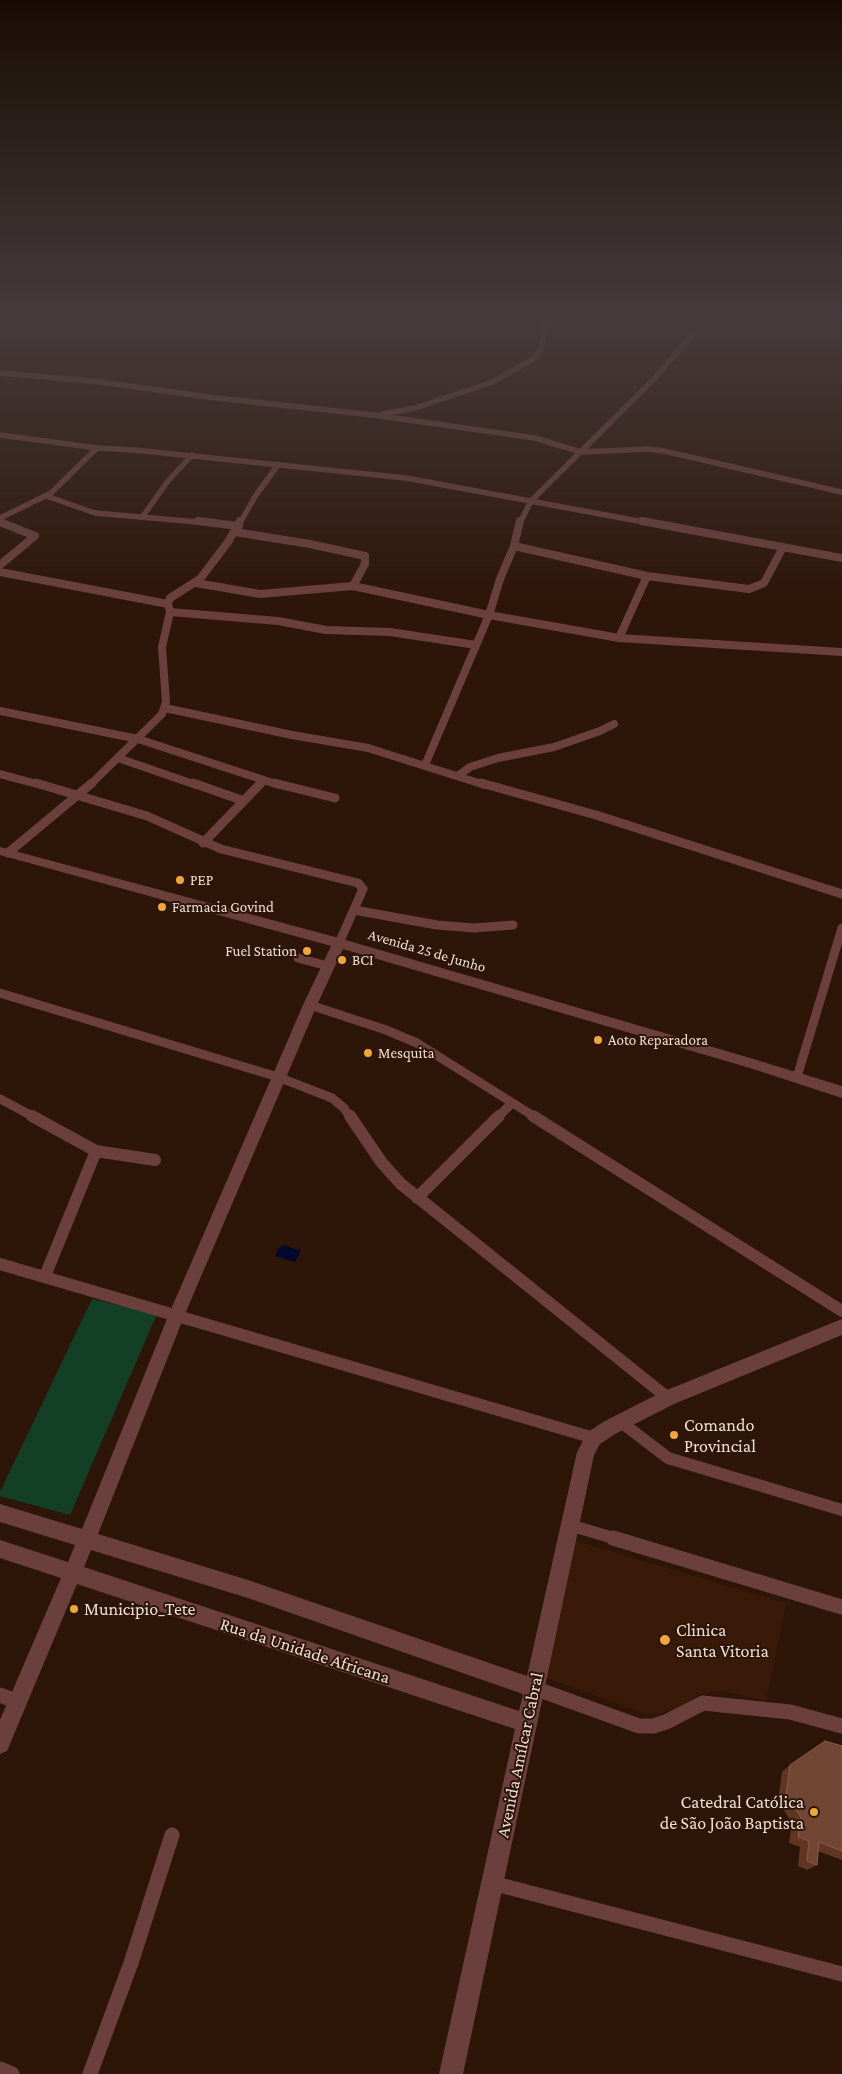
<!DOCTYPE html>
<meta charset="utf-8">
<style>
body{margin:0}
canvas{display:block;background:#2d1507}
</style>
<canvas width="842" height="2074"></canvas>
<script>
const ctx = document.querySelector('canvas').getContext('2d');
ctx.lineJoin = 'round';
function paint(path, color) { ctx.fillStyle = color; ctx.fill(path, 'evenodd'); }
const toPath = rows => new Path2D(rows.map(r => 'M' + r).join(''));
function trace(path, color, width, dash) { ctx.strokeStyle = color; ctx.lineWidth = width; ctx.lineCap = dash ? 'butt' : 'round'; ctx.setLineDash(dash || []); ctx.stroke(path); }
function write(font, color, halo, rows, align = 'center') {
  ctx.font = font + ' "Crimson Pro",serif'; ctx.lineWidth = 4; ctx.setLineDash([]); ctx.textBaseline = 'middle'; ctx.strokeStyle = halo; ctx.fillStyle = color; for (const [text, x, y, turn = 0] of rows) {
    ctx.save(); ctx.translate(x, y); ctx.rotate((+turn || 0) * Math.PI / 180); ctx.textAlign = isNaN(turn) ? turn : align; if (halo) ctx.strokeText(text, 0, 0); ctx.fillText(text, 0, 0); ctx.restore();
  }
}
const built = toPath([
 [576,1541,786,1603,766,1701,722,1691,710,1692,698,1695,674,1710,661,1714,646,1714,542,1676]
]);
const green = toPath([
 [92,1299,157,1314,70,1515,0,1496,0,1492]
]);
const water = toPath([
 [284,1245,301,1251,295,1262,275,1256,278,1249]
]);
const minorFar4 = toPath([
 [0,373,101,382,208,397,373,415,535,438,581,452,648,449,664,451,842,492],
 [382,414,415,408,490,383,532,360,541,349,547,315],
 [0,435,97,448,134,450,406,478,649,523],
 [46,496,95,513,209,523],
 [143,516,168,481,192,455],
 [0,518,51,493,97,448],
 [240,523,256,495,278,465],
 [520,523,531,501,655,378,692,335]
]);
const minorFar3 = toPath([
 [198,521,239,526],
 [642,521,842,558],
 [0,522,35,536,0,565],
 [235,532,310,544,365,556,365,564,353,586],
 [514,546,647,576,749,589,764,583,783,547],
 [0,572,168,604],
 [196,583,260,594,353,586,489,615,619,638,842,652],
 [170,612,278,621,326,630,390,632,476,645],
 [619,638,647,576],
 [165,708,292,735,368,748,485,785],
 [0,711,138,739,279,785],
 [118,758,196,785],
 [425,765,489,615,500,579,514,546,520,521],
 [0,774,41,785],
 [459,775,470,767,498,758,554,747,600,731,614,724],
 [90,785,162,714,166,702,162,647,170,612,168,604,170,598,200,579,228,542,240,521],
 [259,785,263,781]
]);
const minorFar2 = toPath([
 [36,783,147,816,221,849,358,883,363,889,339,943],
 [193,783,244,801],
 [274,783,335,798],
 [481,783,596,815,842,894],
 [203,843,261,783],
 [8,853,92,783],
 [354,910,437,925,474,928,513,925],
 [298,958,328,966],
 [0,993,278,1077,332,1098,344,1108,350,1117],
 [310,1005,386,1030,417,1043,535,1117],
 [797,1077,842,928],
 [0,1099,34,1117],
 [498,1117,511,1104]
]);
const minorFar1 = toPath([
 [32,1116,96,1151,155,1160],
 [350,1116,382,1163,401,1184,668,1398],
 [533,1116,842,1311],
 [417,1198,499,1116],
 [0,1264,594,1438],
 [45,1276,96,1151],
 [621,1422,668,1458,842,1510],
 [569,1525,617,1539]
]);
const minor = toPath([
 [613,1538,842,1607],
 [534,1688,639,1726,653,1726,666,1722,703,1703,790,1712,842,1726],
 [0,1695,18,1702],
 [492,1883,842,1974],
 [0,2069,12,2074],
 [90,2074,131,1963,172,1835]
]);
const tertiary = toPath([
 [0,847,339,938,750,1058,842,1086,842,1098,750,1068,343,949,317,1005,185,1314,98,1534,248,1580,527,1676,577,1452,588,1432,603,1422,662,1392,842,1319,842,1335,674,1404,615,1434,600,1444,594,1455,463,2074,439,2074,515,1729,77,1584,7,1751,0,1754,0,1720,61,1578,0,1558,0,1540,68,1562,75,1545,0,1522,0,1504,82,1529,169,1314,303,1005,331,946,0,855,0,847],
 [91,1550,248,1598,523,1694,519,1711,84,1567,91,1550]
]);
const wall = toPath([
 [842,1746,842,1860,818,1851,817,1865,807,1870,798,1866,800,1847,789,1843,792,1823,778,1801,782,1772,790,1765]
]);
const building = toPath([
 [825,1741,842,1746,842,1851,819,1842,817,1865,807,1861,809,1841,798,1837,801,1817,786,1794,790,1765,825,1741]
]);
const markers = [
 [180,880,5,"#eea73d"],
 [162,907,5,"#eea73d"],
 [307,951,5,"#eea73d"],
 [342,960,5,"#eea73d"],
 [598,1040,5,"#eea73d"],
 [368,1053,5,"#eea73d"],
 [674,1435,5,"#eea73d"],
 [74,1609,5,"#eea73d"],
 [665,1640,6,"#eea73d"],
 [814,1812,5,"#eea73d"]
];
const poiNames = [
 ["PEP",190,880],
 ["Farmacia Govind",172,907],
 ["Fuel Station",297,951,"right"],
 ["BCI",352,960],
 ["Aoto Reparadora",608,1040],
 ["Mesquita",378,1053]
];
const streetNames = [
 ["Avenida 25 de Junho",427,951,16]
];
const nearPoinames = [
 ["Comando",684,1425],
 ["Provincial",684,1446],
 ["Municipio_Tete",84,1609],
 ["Clinica",676,1630],
 ["Santa Vitoria",676,1651],
 ["Catedral Católica",804,1802,"right"],
 ["de São João Baptista",804,1823,"right"]
];
const nearStreetnames = [
 ["Rua da Unidade Africana",305,1651,18],
 ["Avenida Amílcar Cabral",520,1755,-78]
];
paint(built, '#391a08');
paint(green, '#143f27');
paint(water, '#00082e');
trace(minorFar4, '#6b403c', 5.5);
trace(minorFar3, '#6b403c', 8);
trace(minorFar2, '#6b403c', 9);
trace(minorFar1, '#6b403c', 12);
trace(minor, '#6b403c', 15);
paint(tertiary, '#6b403c');
paint(wall, '#623422');
paint(building, '#724635');
trace(building, '#855e4e', 1);
const sky = ctx.createLinearGradient(0, 0, 0, 606);
sky.addColorStop(0, '#190c04');
sky.addColorStop(0.52, '#463b3c');
sky.addColorStop(1, '#463b3c00');
ctx.fillStyle = sky;
ctx.fillRect(0, 0, 842, 606);
for (const [x, y, r, color] of markers) { const dot = new Path2D(); dot.arc(x, y, r, 0, 2 * Math.PI); ctx.fillStyle = color; ctx.fill(dot); trace(dot, '#2d1507', 2); }
write('15px', '#eeddd4', '#2d1507', poiNames, 'left');
write('15px', '#eeddd4', '#2d1507', streetNames);
write('18px', '#eeddd4', '#2d1507', nearPoinames, 'left');
write('18px', '#eeddd4', '#2d1507', nearStreetnames);
</script>
